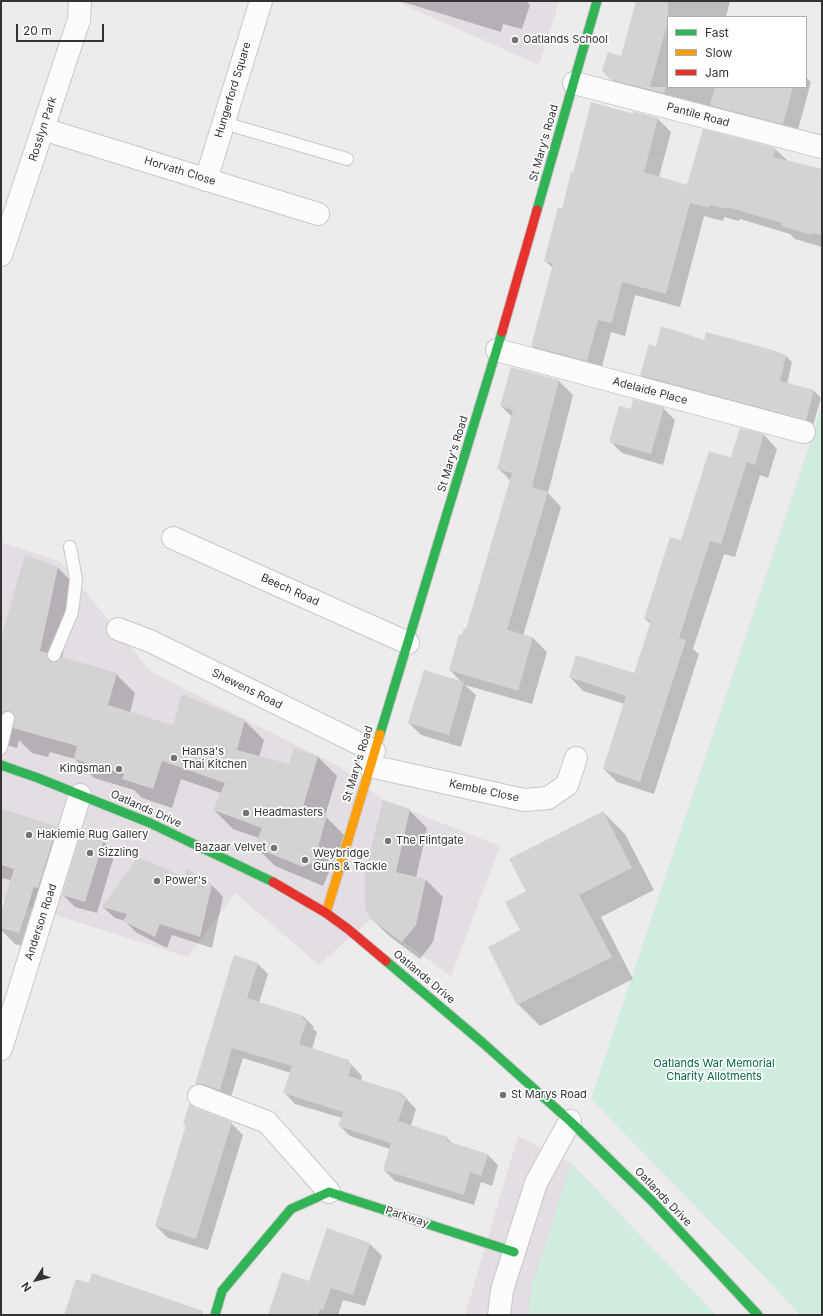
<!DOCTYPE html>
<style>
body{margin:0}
#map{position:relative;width:823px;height:1316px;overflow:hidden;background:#eeebed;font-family:Inter,sans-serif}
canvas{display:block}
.frame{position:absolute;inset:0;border:2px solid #343334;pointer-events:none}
.legend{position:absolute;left:667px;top:16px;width:140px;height:72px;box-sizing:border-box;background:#fff;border:1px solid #aeadae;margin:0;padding:5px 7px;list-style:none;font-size:12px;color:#343334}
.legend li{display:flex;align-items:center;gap:8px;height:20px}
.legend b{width:20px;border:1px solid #aeadae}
.north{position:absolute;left:16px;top:1260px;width:40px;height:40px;-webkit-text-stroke:3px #fff;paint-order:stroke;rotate:234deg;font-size:11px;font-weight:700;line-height:16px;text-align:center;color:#343334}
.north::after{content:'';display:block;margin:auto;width:14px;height:18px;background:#343334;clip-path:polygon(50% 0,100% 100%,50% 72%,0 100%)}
.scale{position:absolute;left:16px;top:24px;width:88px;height:18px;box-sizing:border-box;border:2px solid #343334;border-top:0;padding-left:5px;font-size:12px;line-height:14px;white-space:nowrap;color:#343334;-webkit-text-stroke:3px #fff;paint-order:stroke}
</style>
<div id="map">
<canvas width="823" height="1316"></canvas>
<div class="frame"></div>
<ul class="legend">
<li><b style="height:5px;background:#30b455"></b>Fast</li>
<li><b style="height:5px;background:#ff9f0a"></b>Slow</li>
<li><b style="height:5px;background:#e5322d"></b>Jam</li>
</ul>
<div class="north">N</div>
<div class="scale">20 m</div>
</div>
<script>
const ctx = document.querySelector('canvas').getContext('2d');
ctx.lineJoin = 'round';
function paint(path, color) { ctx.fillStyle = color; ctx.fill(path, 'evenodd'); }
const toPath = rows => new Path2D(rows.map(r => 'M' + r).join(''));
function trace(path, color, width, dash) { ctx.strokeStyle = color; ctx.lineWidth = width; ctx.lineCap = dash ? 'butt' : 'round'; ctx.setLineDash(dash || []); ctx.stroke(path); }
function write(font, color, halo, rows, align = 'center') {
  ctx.font = font + ' Inter,sans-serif'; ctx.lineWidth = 3.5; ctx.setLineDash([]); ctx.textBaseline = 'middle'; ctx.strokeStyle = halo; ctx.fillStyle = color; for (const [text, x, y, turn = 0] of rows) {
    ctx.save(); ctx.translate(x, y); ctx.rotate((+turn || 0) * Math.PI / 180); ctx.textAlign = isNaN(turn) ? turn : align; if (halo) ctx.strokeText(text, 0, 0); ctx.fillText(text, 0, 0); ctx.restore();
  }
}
const built = toPath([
 [395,1,558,1,555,15,539,65],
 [1,542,61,562,151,672,340,767,383,800,500,846,451,976,371,919,319,965,235,893,188,957,1,898],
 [518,1136,571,1163,716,1315,465,1315]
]);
const green = toPath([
 [822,405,822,1315,800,1315,773,1286,591,1099,794,492],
 [571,1163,716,1315,528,1315,532,1286]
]);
const shadow = toPath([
 [400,1,526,1,530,5,522,29,503,24,501,32],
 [637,1,730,1,726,17,668,17,668,87,806,87,806,77,811,82,796,137,623,92,610,78,622,58],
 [636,115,657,118,671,132,659,177,688,186,775,149,789,162,822,171,822,247,795,239,790,234,740,219,739,221,724,217,723,221,704,216,680,307,635,295,625,336,611,332,600,374,545,359,532,346,553,268,545,261,574,174],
 [705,341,786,356,792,362,787,384,814,391,821,398,813,426,648,382,641,375,656,348],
 [512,368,559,381,573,395,548,493,561,507,523,636,533,638,547,652,532,704,465,685,476,695,461,747,421,735,409,723,462,683,450,670,463,636,467,630,511,481,499,469,512,417,501,406],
 [663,408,675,420,663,465,622,453,610,441,631,410],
 [741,429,764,435,777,449,768,478,760,475,735,557,724,554,693,649,699,654,654,794,617,782,604,769,625,704,583,691,570,677,634,674,651,624,645,619,682,542,735,460,732,457],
 [57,567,77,587,62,658,116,674,135,693,130,713,174,726,244,720,264,740,259,757,290,766,294,749,318,757,337,776,325,816,345,836,323,886,275,866,256,847,259,838,233,829,214,810,221,793,181,779,172,808,142,798,134,790,94,778,75,759,50,752,48,757,32,753,19,740,17,748,1,744,1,643],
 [1,810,57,827,74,844,37,950,15,944,1,930,1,915,11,880,1,878],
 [409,810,427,828,416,878,426,880,443,897,433,942,420,959,389,936,371,918],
 [603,812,625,834,654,890,601,917,633,979,540,1026,518,1004,527,892],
 [103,841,115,853,97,913,75,907,63,895],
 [185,878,211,884,223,897,212,948,172,935,167,948,137,933,125,921,115,918,103,907],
 [234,956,257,963,268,974,259,1003,303,1016,314,1027,313,1029,317,1032,312,1049,348,1061,362,1076,361,1081,402,1094,416,1109,411,1126,447,1138,454,1145,488,1155,498,1165,492,1186,481,1182,474,1205,395,1181,384,1170,390,1149,350,1136,340,1126,342,1118,295,1104,285,1093,291,1073,243,1058,230,1100,207,1095,196,1084],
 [194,1109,231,1123,243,1135,208,1250,168,1238,156,1226,187,1127,184,1124],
 [328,1230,370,1244,382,1256,365,1306,343,1300,338,1315,269,1315,309,1282]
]);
const building = toPath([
 [636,1,668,1,668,21,650,87,666,87,664,93,609,79,602,70,608,52,621,56],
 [715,87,793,87,783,124,710,105],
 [591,102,634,114,632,111,658,118,644,172,687,185,703,129,776,148,773,157,822,169,822,235,813,233,812,235,781,226,782,223,727,207,726,209,710,205,709,208,690,203,666,294,622,282,612,323,598,320,587,361,531,346,553,264,544,261,558,207,562,209,571,172,573,173],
 [661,326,704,340,706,332,773,350,786,355,780,381,814,390,806,420,640,375,649,344,656,346],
 [511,367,559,380,532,487,548,492,507,630,533,637,518,691,449,670,459,634,462,635,464,628,466,629,512,473,497,469,513,410,500,406],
 [633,399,664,407,651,454,609,442,619,406,631,409],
 [740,428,764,434,755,465,747,462,721,544,710,541,679,638,686,640,640,782,603,769,626,696,569,677,576,655,634,673,651,621,644,619,670,537,681,540,709,451,743,461,731,457],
 [25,555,58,567,40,651,47,653,48,659,51,662,58,661,61,657,117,673,108,705,173,725,182,694,245,720,237,750,289,764,294,748,318,756,303,807,327,815,314,862,303,867,254,847,262,828,213,810,225,783,162,761,153,789,122,779,124,774,74,759,77,746,13,728,15,716,13,713,10,711,5,711,1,716,1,639],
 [424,670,464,682,449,735,408,723],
 [383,800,410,809,396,872,426,879,416,925,402,942,371,919,365,910,365,874],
 [1,809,57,826,38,888,34,887,19,933,1,928,1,912,14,869,1,865],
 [603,811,632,868,579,895,612,957,517,1005,488,947,520,930,505,902,526,891,509,859],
 [81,833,104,840,85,902,62,895],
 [138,857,184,877,186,868,212,884,200,937,160,924,155,937,123,921,127,914,102,907],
 [234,955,258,963,247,998,304,1016,302,1019,307,1021,299,1044,349,1060,348,1063,352,1065,348,1076,403,1093,402,1097,406,1098,398,1121,448,1137,447,1141,488,1154,481,1176,470,1172,464,1195,383,1170,391,1143,338,1126,343,1112,283,1093,292,1066,232,1048,220,1090,203,1084,195,1084],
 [189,1104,195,1108,232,1122,196,1239,155,1226,186,1125,183,1124],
 [327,1228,370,1243,353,1295,331,1288,323,1310,320,1309,318,1315,268,1315,282,1272,309,1281],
 [92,1273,203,1311,203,1315,64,1315,76,1279,89,1283]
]);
const lane = toPath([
 [224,123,347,159],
 [54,655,72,612,76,579,70,547],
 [1,748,8,718]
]);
const street = toPath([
 [574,83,822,147],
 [43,129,318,214],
 [206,180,261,1],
 [1,255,79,20,80,1],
 [497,350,804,432],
 [173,538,408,643],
 [118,629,150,641,374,751],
 [370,766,524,800,548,798,567,785,576,758],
 [1,1049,80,795],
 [199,1096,267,1122,329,1192],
 [499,1315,502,1290,536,1183,570,1121]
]);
const fast = toPath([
 [537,210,597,1],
 [380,734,502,332],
 [1,765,38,778,150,823,273,882],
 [386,961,483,1043,570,1121,652,1201,758,1315],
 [215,1315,222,1291,291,1209,329,1192,514,1252]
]);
const slow = toPath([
 [326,913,380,734]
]);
const jam = toPath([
 [502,332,537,210],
 [273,882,326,913,348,929,386,961]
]);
const markers = [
 [515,40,4,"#757375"],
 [174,758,4,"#757375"],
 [119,769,4,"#757375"],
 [246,813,4,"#757375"],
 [29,835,4,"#757375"],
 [388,841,4,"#757375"],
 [274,848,4,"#757375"],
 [90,853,4,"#757375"],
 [305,860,4,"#757375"],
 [157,881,4,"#757375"],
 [503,1095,4,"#757375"]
];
const poiNames = [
 ["Oatlands School",523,40],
 ["Hansa's",182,752],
 ["Thai Kitchen",182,765],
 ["Kingsman",111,769,"right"],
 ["Headmasters",254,813],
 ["Hakiemie Rug Gallery",37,835],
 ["The Flintgate",396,841],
 ["Bazaar Velvet",266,848,"right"],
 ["Sizzling",98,853],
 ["Weybridge",313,854],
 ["Guns & Tackle",313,867],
 ["Power's",165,881],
 ["St Marys Road",511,1095]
];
const streetNames = [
 ["Hungerford Square",233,90,-73],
 ["Pantile Road",698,115,15],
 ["Rosslyn Park",43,129,-72],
 ["St Mary's Road",544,143,-74],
 ["Horvath Close",180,171,17],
 ["Adelaide Place",650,391,15],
 ["St Mary's Road",453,454,-73],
 ["Beech Road",290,590,24],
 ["Shewens Road",247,689,26],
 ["St Mary's Road",358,764,-73],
 ["Kemble Close",484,791,12],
 ["Oatlands Drive",146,809,24],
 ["Anderson Road",41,922,-72],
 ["Oatlands Drive",424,977,40],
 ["Oatlands Drive",663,1197,46],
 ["Parkway",407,1217,18]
];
const parkNames = [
 ["Oatlands War Memorial",714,1064],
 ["Charity Allotments",714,1077]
];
paint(built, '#e4dde4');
paint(green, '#cfecdc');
paint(shadow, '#0003');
paint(building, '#d4d2d4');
trace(lane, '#c9c7c9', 14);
trace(street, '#c9c7c9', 24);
trace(fast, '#c9c7c9', 11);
trace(slow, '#c9c7c9', 11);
trace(jam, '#c9c7c9', 11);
trace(lane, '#fcfcfc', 12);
trace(street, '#fcfcfc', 22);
trace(fast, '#30b455', 9);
trace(slow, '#ff9f0a', 9);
trace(jam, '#e5322d', 9);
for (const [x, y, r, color] of markers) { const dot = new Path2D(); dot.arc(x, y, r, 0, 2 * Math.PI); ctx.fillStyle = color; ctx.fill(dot); trace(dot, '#fff', 1.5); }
write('11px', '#343334', '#fff', poiNames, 'left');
write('11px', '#343334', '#fff', streetNames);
write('11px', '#006742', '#fff', parkNames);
</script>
